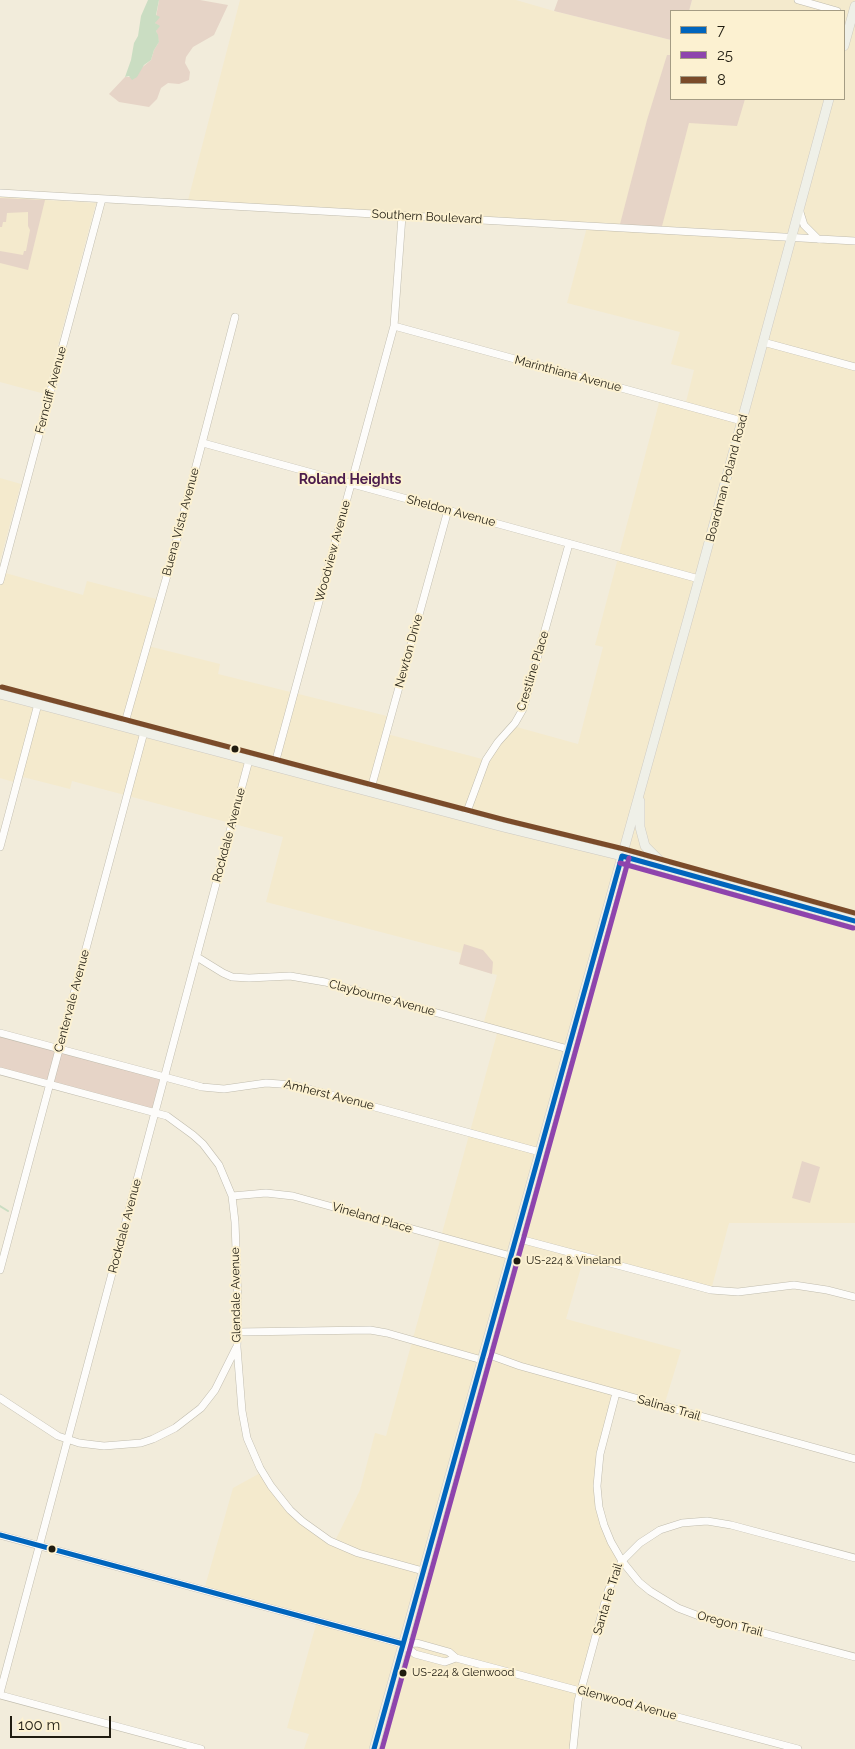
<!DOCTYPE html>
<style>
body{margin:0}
#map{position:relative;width:855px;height:1749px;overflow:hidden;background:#f2ecdb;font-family:Raleway,sans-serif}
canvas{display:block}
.legend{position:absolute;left:670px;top:10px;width:175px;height:90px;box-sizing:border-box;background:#fcf1d1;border:1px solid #a49c84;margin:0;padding:6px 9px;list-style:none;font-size:15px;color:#201c10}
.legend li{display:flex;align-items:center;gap:10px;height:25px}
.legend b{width:25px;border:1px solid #a49c84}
.scale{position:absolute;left:10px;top:1716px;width:101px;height:22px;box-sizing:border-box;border:2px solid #201c10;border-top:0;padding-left:6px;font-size:15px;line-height:18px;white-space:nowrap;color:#201c10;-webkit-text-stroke:4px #fcf1d1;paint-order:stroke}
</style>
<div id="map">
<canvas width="855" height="1749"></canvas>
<ul class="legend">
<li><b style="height:6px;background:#0065bd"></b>7</li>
<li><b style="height:6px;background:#8e44ad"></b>25</li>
<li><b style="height:6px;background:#7a4b2a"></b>8</li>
</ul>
<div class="scale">100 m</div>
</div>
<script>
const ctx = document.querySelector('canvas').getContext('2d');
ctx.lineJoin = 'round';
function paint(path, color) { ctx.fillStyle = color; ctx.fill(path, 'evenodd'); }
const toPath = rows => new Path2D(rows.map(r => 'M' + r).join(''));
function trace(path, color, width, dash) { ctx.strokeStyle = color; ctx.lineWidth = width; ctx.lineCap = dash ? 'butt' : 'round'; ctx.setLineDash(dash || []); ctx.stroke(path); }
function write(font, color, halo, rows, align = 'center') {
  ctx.font = font + ' Raleway,sans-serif'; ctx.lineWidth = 4; ctx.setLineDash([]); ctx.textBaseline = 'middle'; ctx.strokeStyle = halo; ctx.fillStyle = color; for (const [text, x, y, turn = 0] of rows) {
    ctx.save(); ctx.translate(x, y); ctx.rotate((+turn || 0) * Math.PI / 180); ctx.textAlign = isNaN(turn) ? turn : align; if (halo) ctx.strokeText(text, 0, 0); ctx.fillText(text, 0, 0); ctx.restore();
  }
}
const built = toPath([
 [240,0,516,0,554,11,671,40,671,99,844,99,844,11,689,11,692,0,855,0,855,1223,729,1223,711,1290,584,1257,566,1319,681,1350,664,1406,616,1393,600,1454,599,1507,622,1561,611,1584,583,1682,573,1749,304,1749,309,1734,287,1728,317,1621,204,1590,233,1488,262,1472,290,1510,334,1543,360,1490,375,1433,386,1436,498,1030,483,1025,497,975,459,964,461,953,266,902,283,837,72,781,70,789,19,776,17,783,0,778,0,581,2,572,83,595,87,581,160,600,148,646,220,664,218,674,391,717,387,734,486,760,513,726,578,744,603,647,595,645,660,399,685,406,694,370,671,364,680,332,567,303,587,227,187,204],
 [0,193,46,195,45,200,96,203,45,394,0,382],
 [0,478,21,484,0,561]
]);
const green = toPath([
 [159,0,200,0,228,5,214,35,193,47,186,57,185,63,190,72,189,80,179,84,168,83,161,88,157,99,149,107,119,102,109,94,125,77,136,77,139,70,151,60,154,50,159,42,156,31,158,27,155,23],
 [558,0,692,0,689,11,671,11,671,40,554,11],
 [667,55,671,55,671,99,745,99,737,126,689,123,661,230,619,228,647,120],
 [0,198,45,200,28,270,0,263,0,251,23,255,24,251,26,251,30,230,28,226,28,212,7,213,6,222,3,222,2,227,0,227],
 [464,944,483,950,493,962,492,974,459,964],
 [0,1033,165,1078,156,1113,0,1071],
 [802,1161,820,1167,810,1203,792,1198]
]);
const water = toPath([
 [148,0,159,0,156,15,160,17,155,23,160,26,156,31,158,35,159,42,154,50,151,60,144,65,137,77,132,80,129,76,125,77,131,60,134,43,138,36,141,16]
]);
const stream = toPath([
 [0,1206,8,1211]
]);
const minor = toPath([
 [798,0,837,11],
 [0,193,855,241],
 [799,209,804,225,818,239],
 [394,326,742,421],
 [763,342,855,367],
 [203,443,699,579],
 [0,581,102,199],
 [124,726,172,558,235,317],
 [274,767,394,326,402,216],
 [370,792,448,510],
 [465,817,486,760,498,742,515,723,523,709,569,544],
 [0,847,38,704],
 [197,957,223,973,232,977,249,978,290,976,325,982,568,1049],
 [0,1033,202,1087,224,1089,266,1083,294,1085,540,1152],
 [0,1071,167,1116,193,1135,203,1144,219,1165,232,1196,235,1222,238,1304,237,1347,242,1411,247,1438,260,1468,271,1486,290,1510,302,1521,330,1541,358,1553,423,1571],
 [232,1196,266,1193,293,1196,511,1256],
 [516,1238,711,1290,738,1292,794,1285,827,1290,855,1297],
 [0,1270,144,732],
 [238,1332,370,1330,387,1333,482,1360],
 [484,1353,520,1366,855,1459],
 [0,1398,58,1436,79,1443,104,1446,141,1443,153,1439,175,1428,201,1408,215,1390,236,1348],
 [0,1535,403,1644,417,1643,449,1652,456,1658,798,1749],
 [855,1558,731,1525,707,1521,682,1523,660,1530,640,1543,622,1561,639,1582,650,1591,678,1608,699,1616,855,1657],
 [403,1644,415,1654,445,1662,456,1658],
 [0,1693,249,760],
 [0,1695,201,1749],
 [573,1749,578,1701,608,1591,622,1561,611,1542,604,1525,599,1507,597,1486,600,1454,616,1393]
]);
const major = toPath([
 [844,46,855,6],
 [0,694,503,827,622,856,855,921],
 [640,801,640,827,645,846,665,866],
 [374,1749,699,579,829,99]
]);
const bus1 = toPath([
 [622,856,855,921],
 [0,1535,403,1644],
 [374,1749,622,856]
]);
const bus2 = toPath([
 [620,863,853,928],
 [382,1749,629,858]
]);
const bus3 = toPath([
 [2,687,505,820,624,849,855,913]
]);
const markers = [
 [235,749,4.5,"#201c10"],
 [517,1261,4.5,"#201c10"],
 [52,1549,4.5,"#201c10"],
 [403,1673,4.5,"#201c10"]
];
const busNames = [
 ["US-224 & Vineland",526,1261],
 ["US-224 & Glenwood",412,1673]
];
const streetNames = [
 ["Southern Boulevard",427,217,3],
 ["Marinthiana Avenue",568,374,15],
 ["Ferncliff Avenue",51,390,-75],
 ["Boardman Poland Road",727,478,-75],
 ["Sheldon Avenue",451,511,15],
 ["Buena Vista Avenue",181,522,-75],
 ["Woodview Avenue",333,551,-75],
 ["Newton Drive",409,651,-75],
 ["Crestline Place",533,671,-73],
 ["Rockdale Avenue",229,835,-75],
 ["Claybourne Avenue",382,998,15],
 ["Centervale Avenue",72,1001,-75],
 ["Amherst Avenue",329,1095,14],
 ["Vineland Place",372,1218,16],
 ["Rockdale Avenue",125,1226,-75],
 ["Glendale Avenue",236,1295,-91],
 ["Salinas Trail",669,1408,16],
 ["Santa Fe Trail",608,1599,-73],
 ["Oregon Trail",730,1624,15],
 ["Glenwood Avenue",627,1703,15]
];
const neighbourhoodNames = [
 ["Roland Heights",350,480]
];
paint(built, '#f4eacd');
paint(green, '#e6d4c7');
paint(water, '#caddc2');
trace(stream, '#caddc2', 2);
trace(minor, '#c0bcae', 8);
trace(major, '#cecac2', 10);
trace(minor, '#fdfcfa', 7);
trace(major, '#eff0e8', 9);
trace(bus1, '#0065bd', 5);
trace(bus2, '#8e44ad', 5);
trace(bus3, '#7a4b2a', 5);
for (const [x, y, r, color] of markers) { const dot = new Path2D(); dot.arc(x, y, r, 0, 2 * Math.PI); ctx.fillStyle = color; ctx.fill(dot); trace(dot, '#fcf1d1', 2); }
write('11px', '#201c10', '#fcf1d1', busNames, 'left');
write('12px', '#201c10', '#fcf1d1', streetNames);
write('bold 14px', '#4b1b4c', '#fcf1d1', neighbourhoodNames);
</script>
